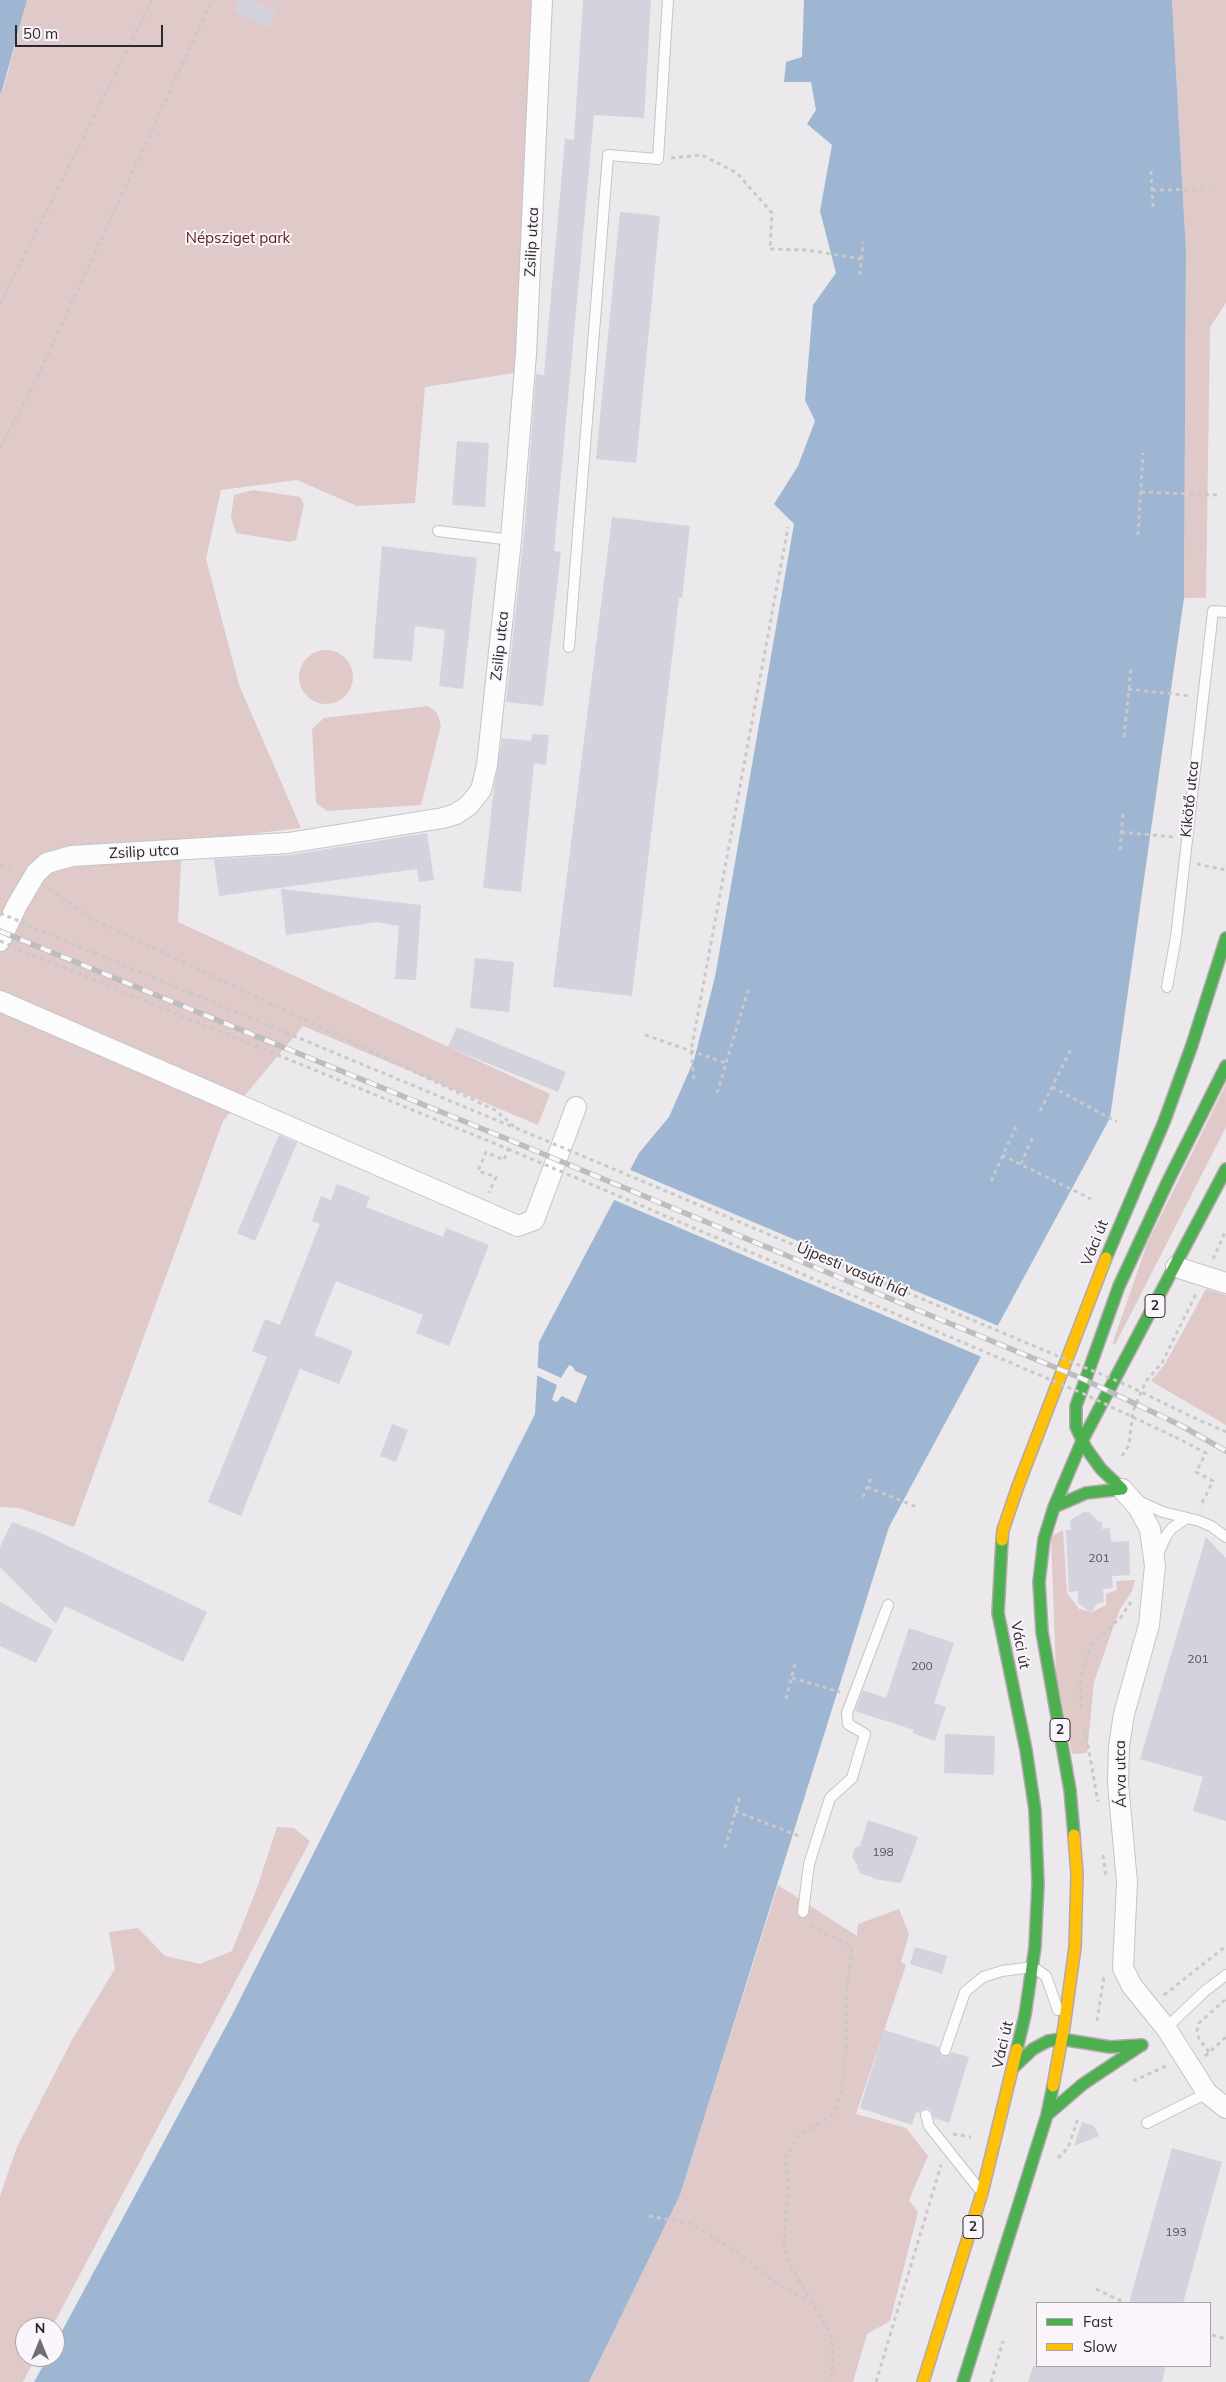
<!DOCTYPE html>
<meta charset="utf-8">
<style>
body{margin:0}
#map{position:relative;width:1226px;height:2382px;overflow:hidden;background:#ebe9ec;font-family:Mulish,sans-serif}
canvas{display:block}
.legend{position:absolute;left:1036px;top:2302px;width:175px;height:65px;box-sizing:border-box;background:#f9f5fa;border:1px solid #a7a3a7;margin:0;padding:6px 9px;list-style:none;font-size:15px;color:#2b292b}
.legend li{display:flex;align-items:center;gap:10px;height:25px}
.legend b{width:25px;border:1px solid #a7a3a7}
.north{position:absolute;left:15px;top:2317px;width:50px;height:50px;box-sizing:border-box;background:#f9f5fa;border:1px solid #a7a3a7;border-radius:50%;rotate:0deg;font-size:14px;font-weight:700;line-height:20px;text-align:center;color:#2b292b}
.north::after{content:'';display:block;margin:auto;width:18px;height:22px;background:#6e6c6f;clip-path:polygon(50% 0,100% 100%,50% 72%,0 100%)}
.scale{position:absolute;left:15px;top:25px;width:148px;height:22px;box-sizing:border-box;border:2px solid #2b292b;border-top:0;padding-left:6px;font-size:15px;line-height:18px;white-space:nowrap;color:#2b292b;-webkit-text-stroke:4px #f9f5fa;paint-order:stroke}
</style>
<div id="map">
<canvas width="1226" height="2382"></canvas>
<ul class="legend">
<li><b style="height:6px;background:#4caf50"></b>Fast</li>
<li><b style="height:6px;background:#ffc107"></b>Slow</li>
</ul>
<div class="north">N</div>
<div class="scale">50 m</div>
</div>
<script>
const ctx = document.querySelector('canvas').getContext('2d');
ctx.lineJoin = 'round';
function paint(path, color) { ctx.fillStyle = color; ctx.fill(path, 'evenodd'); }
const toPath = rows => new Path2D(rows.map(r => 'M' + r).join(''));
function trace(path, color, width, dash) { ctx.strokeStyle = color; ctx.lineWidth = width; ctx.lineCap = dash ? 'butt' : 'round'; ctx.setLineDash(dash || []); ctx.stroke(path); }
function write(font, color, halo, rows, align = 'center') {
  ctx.font = font + ' Mulish,sans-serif'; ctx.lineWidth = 4; ctx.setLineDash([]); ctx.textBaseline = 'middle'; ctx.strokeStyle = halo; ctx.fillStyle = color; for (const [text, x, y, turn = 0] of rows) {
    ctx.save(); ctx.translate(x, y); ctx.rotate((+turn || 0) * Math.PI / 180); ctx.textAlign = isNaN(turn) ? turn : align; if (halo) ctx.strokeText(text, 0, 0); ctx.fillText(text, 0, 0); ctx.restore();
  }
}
const green = toPath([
 [27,0,542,0,535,162,514,373,425,387,415,503,357,506,297,480,221,490,206,559,239,685,301,828,182,842,178,922,550,1094,538,1125,303,1026,223,1121,74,1527,19,1508,0,1507,0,93,3,91],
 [1172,0,1226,0,1226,303,1210,327,1206,598,1184,598,1186,251],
 [253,490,300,497,304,504,296,540,290,542,236,533,231,517,234,495],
 '299 677a27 27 0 1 1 54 0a27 27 0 1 1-54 0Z',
 [428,706,437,713,441,725,421,805,327,811,316,803,312,729,324,718],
 [1226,1084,1226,1127,1116,1343,1112,1345,1147,1244],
 [1206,1289,1226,1295,1226,1425,1151,1381,1165,1364],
 [1063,1530,1067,1593,1079,1609,1092,1612,1106,1605,1106,1594,1117,1590,1116,1581,1135,1580,1132,1591,1119,1611,1094,1682,1087,1753,1072,1754,1056,1674,1051,1536],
 [277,1827,294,1828,310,1841,52,2327,25,2327,25,2357,36,2357,23,2382,0,2382,0,2196,17,2147,73,2038,115,1969,109,1932,138,1928,165,1956,200,1964,232,1951,257,1888],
 [778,1885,857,1936,858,1924,899,1909,909,1934,901,1962,906,1965,856,2114,906,2128,928,2156,909,2200,918,2212,890,2321,867,2334,853,2382,589,2382,680,2195]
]);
const water = toPath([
 [0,0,27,0,2,91,0,93],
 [804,0,1172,0,1186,251,1184,598,1110,1118,889,1527,680,2195,589,2382,34,2382,48,2357,55,2357,55,2344,231,2017,535,1414,539,1342,639,1153,669,1117,694,1060,715,977,794,524,774,504,798,466,815,421,805,400,813,305,836,273,820,211,832,145,807,124,816,110,811,82,784,82,786,62,802,57]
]);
const pier = toPath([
 [628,1169,1001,1327,984,1358,612,1199],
 [569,1365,573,1367,575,1371,587,1376,576,1403,562,1396,557,1402,552,1400,557,1385,534,1374,535,1366,561,1378]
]);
const building = toPath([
 [239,0,252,0,277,11,269,27,234,12],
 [583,0,651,0,644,118,594,115,554,551,561,552,543,706,506,702,525,524,536,374,544,375,565,139,574,140],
 [620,212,660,216,636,463,596,459],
 [457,441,489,443,485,507,452,505],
 [612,517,690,526,682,598,679,598,632,996,553,987],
 [382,546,477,558,463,689,439,686,445,630,415,626,412,661,373,658],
 [532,734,549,735,546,765,534,763,521,892,483,888,494,787,502,738,531,741],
 [427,833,434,880,419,882,417,869,219,896,214,859,290,855],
 [281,889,421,905,416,980,395,979,399,926,378,922,286,935],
 [475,958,514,962,509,1012,470,1008],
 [457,1027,566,1072,558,1092,448,1047],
 [279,1135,297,1143,255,1241,237,1233],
 [337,1184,370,1197,366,1207,443,1237,446,1228,489,1245,449,1346,416,1333,423,1315,336,1281,314,1335,353,1351,339,1384,300,1369,241,1516,208,1502,267,1357,252,1351,265,1319,280,1325,320,1224,312,1221,321,1196,331,1200],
 [392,1424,408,1430,396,1462,380,1456],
 [1084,1512,1089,1512,1099,1522,1102,1521,1102,1529,1110,1528,1111,1542,1129,1541,1130,1575,1112,1576,1113,1588,1103,1589,1104,1602,1098,1603,1091,1612,1078,1603,1078,1591,1069,1592,1066,1530,1071,1530,1070,1520],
 [12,1522,39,1532,207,1612,183,1662,65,1606,56,1624,0,1567,0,1547],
 [1206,1537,1226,1558,1226,1821,1193,1811,1203,1777,1140,1759],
 [0,1602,53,1630,36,1663,0,1646],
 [909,1628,954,1643,934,1703,946,1707,935,1741,912,1733,914,1730,855,1711,863,1690,886,1698],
 [945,1734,995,1736,994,1775,944,1773],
 [868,1820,918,1837,901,1883,874,1879,872,1877,859,1873,860,1870,857,1869,858,1866,852,1857,855,1848,860,1846],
 [915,1947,947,1956,942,1974,910,1964],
 [884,2030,939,2047,940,2054,943,2057,949,2055,952,2052,969,2057,949,2123,934,2118,931,2110,927,2108,922,2110,919,2113,916,2112,912,2125,860,2108],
 [1082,2122,1094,2126,1099,2136,1074,2146],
 [1172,2148,1222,2162,1183,2303,1129,2303],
 [1033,2366,1166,2366,1162,2382,1028,2382]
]);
const path = toPath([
 [671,158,702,155,737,173,772,213,770,249,807,250,861,259],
 [1151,171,1153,207],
 [1152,190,1209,189],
 [860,275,863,242],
 [0,304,152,0],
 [0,448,36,380,212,0],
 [1141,492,1217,495],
 [1138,535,1143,453],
 [1128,689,1191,696],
 [1124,737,1131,668],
 [1121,832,1173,837],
 [1120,850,1123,813],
 [1197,864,1226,870],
 [0,866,15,871],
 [49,888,90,918,495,1110,516,1128],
 [27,925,513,1127],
 [18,949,508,1149,504,1160,486,1152,478,1171,496,1177,489,1193],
 [645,1035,726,1063],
 [694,1079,691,1051,788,527],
 [1052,1087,1117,1122],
 [717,1093,748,990],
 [1040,1111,1072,1047],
 [1002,1155,1091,1199],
 [1021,1164,1033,1137],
 [991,1181,1016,1127],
 [1213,1259,1226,1230],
 [1186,1414,1226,1432],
 [1175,1437,1206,1453,1196,1472,1213,1481,1200,1507],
 [1122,1456,1129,1445,1133,1411,1146,1381,1162,1363,1196,1294],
 [867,1487,917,1507],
 [863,1497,872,1476],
 [792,1678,840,1692],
 [786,1699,796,1660],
 [1081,1708,1080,1680,1090,1647,1121,1617,1131,1602],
 [1085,1729,1098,1802],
 [735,1811,802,1837],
 [725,1848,740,1796],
 [1103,1855,1106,1876],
 [812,1924,814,1928,852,1946,846,1998,846,2053,841,2096,830,2117,797,2137,785,2159,788,2182,784,2245,792,2269,831,2334,833,2355,831,2382],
 [1164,1995,1226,1946],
 [1097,2021,1104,1976],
 [1209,2052,1199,2039,1197,2031,1199,2023,1226,1999],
 [1205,2056,1226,2037],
 [1133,2081,1168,2065],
 [953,2134,971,2137],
 [1058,2158,1068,2148,1078,2118],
 [649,2216,692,2224,735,2251,782,2287,810,2301],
 [1096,2289,1125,2303],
 [1212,2335,1226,2339],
 [876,2382,941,2165],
 [991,2382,1003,2341]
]);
const lane = toPath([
 [438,531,511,540],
 [569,647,608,155,658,159,668,0],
 [1167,987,1176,937,1213,611,1226,612],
 [1138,1501,1163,1512,1199,1521,1211,1526,1226,1537],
 [1158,1554,1166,1536,1172,1528,1187,1518],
 [803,1912,809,1864,830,1798,852,1778,865,1734,848,1724,847,1713,888,1605],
 [1166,2028,1205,1991,1226,1975],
 [945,2050,965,1992,983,1977,1002,1971,1033,1967,1046,1976,1058,2010],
 [926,2115,929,2126,979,2189],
 [1147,2123,1207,2093]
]);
const street = toPath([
 [0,941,16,907,36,873,47,863,72,856,288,843,443,818,456,814,469,805,481,790,487,765,511,540,526,354,542,0],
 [0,1001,518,1226,534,1220,576,1107],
 [1176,1267,1226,1283],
 [1122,1489,1138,1507,1150,1529,1155,1566,1149,1625,1124,1714,1119,1746,1118,1783,1127,1882,1123,1968,1132,1986,1166,2028,1207,2093,1226,2108]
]);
const fast = toPath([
 [1106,1258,1164,1122,1192,1045,1226,938],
 [1122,1489,1101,1469,1086,1448,1076,1427,1076,1406,1119,1286,1167,1183,1226,1066],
 [1054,1507,1086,1493,1122,1489],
 [1002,1540,998,1613,1026,1750,1035,1810,1038,1884,1035,1947,1025,2015,1017,2049],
 [1074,1835,1070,1790,1042,1632,1039,1582,1044,1539,1054,1507,1082,1441,1226,1169],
 [1013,2068,1033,2049,1048,2041,1061,2039,1110,2047,1142,2045],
 [1047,2115,1083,2084,1140,2046],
 [963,2382,1047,2115,1053,2086]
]);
const slow = toPath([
 [1002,1540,1003,1530,1018,1486,1106,1258],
 [1053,2086,1064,2027,1075,1947,1077,1874,1074,1835],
 [923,2382,982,2193,1017,2049]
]);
const rail = toPath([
 [0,931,512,1141,1083,1379,1180,1425,1226,1451]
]);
const pathBridge = toPath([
 [0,913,26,924],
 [0,941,17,948],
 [516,1128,1129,1386,1186,1414],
 [508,1149,1084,1394,1175,1437]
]);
const numberNames = [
 ["201",1099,1558],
 ["201",1198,1659],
 ["200",922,1666],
 ["198",883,1852],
 ["193",1176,2232]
];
const shields = [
 [1155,1306,20],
 [1060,1730,20],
 [973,2227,20]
];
const shieldNames = [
 ["2",1155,1306],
 ["2",1060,1730],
 ["2",973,2227]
];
const parkNames = [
 ["Népsziget park",238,238]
];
const streetNames = [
 ["Zsilip utca",532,242,-87],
 ["Zsilip utca",500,646,-84],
 ["Kikötő utca",1190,799,-84],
 ["Zsilip utca",144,852,-3],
 ["Váci út",1095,1243,-68],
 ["Újpesti vasúti híd",852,1270,23],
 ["Váci út",1020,1645,79],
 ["Árva utca",1121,1774,-91],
 ["Váci út",1003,2045,-77]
];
paint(green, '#dfc9c9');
paint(water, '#9fb6d2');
paint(pier, '#ebe9ec');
paint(building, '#d3d2dd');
trace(lane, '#c6c4c6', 12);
trace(street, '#c6c4c6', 22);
trace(fast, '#b5a7ae', 14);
trace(slow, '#b5a7ae', 14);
trace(path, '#cac9ca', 3, [4, 4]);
trace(lane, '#fcfcfc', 10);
trace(street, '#fcfcfc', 20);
trace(fast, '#4caf50', 11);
trace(slow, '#ffc107', 11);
trace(rail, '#bebdbe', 5.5);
trace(rail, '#f9f5fa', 4, [11]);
trace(pathBridge, '#cac9ca', 3, [4, 4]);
write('12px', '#58565a', null, numberNames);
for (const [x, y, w] of shields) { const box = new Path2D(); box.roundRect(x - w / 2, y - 11.5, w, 23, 4); ctx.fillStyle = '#f9f5fa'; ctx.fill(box); trace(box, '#2b292b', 1); }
write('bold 14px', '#2b292b', null, shieldNames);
write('15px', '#5f1b1b', '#f9f5fa', parkNames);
write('15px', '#2b292b', '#f9f5fa', streetNames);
</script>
